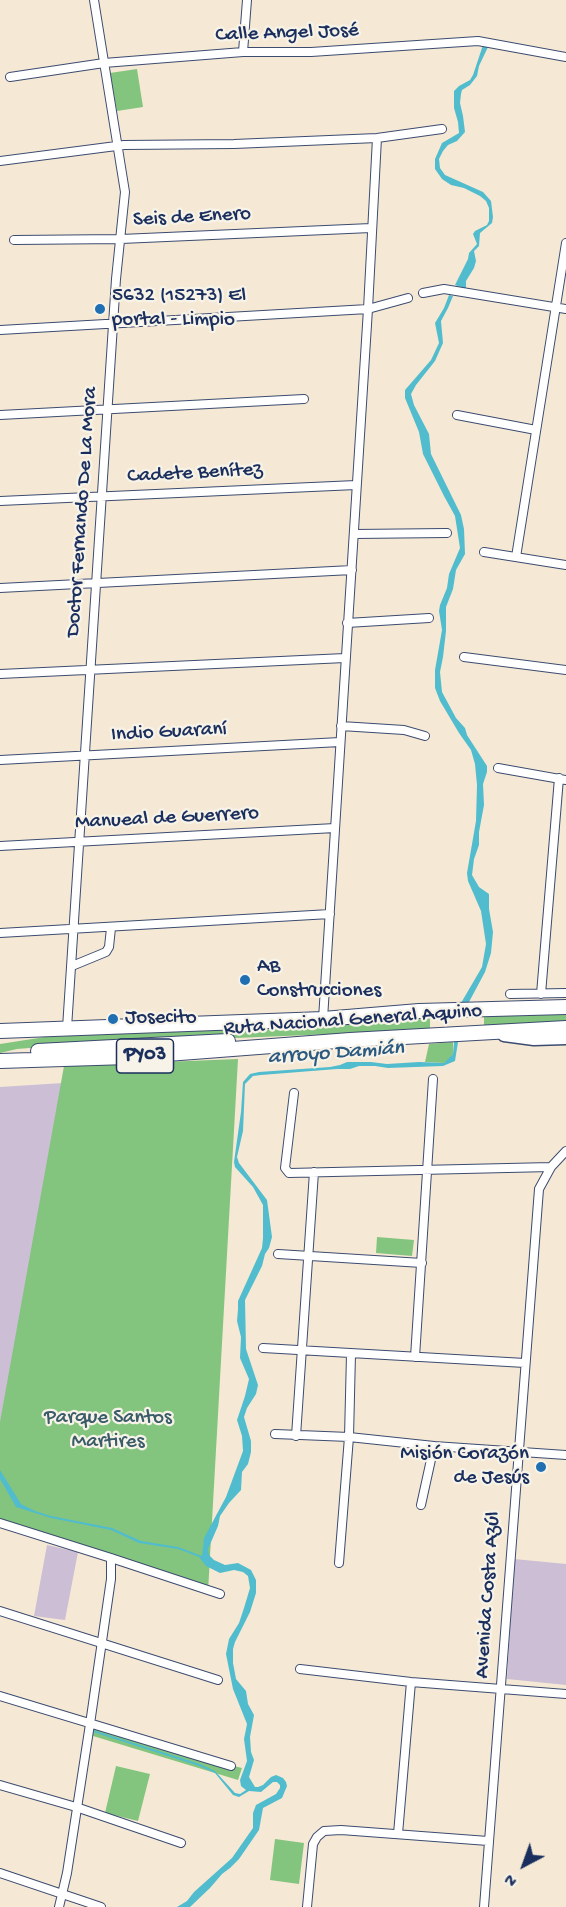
<!DOCTYPE html>
<meta charset="utf-8">
<style>
body{margin:0}
#map{position:relative;width:566px;height:1907px;overflow:hidden;background:#f5e9d5;font-family:"Gochi Hand",sans-serif}
canvas{display:block}
.north{position:absolute;left:494px;top:1835px;width:60px;height:60px;-webkit-text-stroke:4px #f7f3e8;paint-order:stroke;rotate:221deg;font-size:16px;font-weight:700;line-height:24px;text-align:center;color:#1b2f5e}
.north::after{content:'';display:block;margin:auto;width:21px;height:27px;background:#1b2f5e;clip-path:polygon(50% 0,100% 100%,50% 72%,0 100%)}
</style>
<div id="map">
<canvas width="566" height="1907"></canvas>
<div class="north">N</div>
</div>
<script>
const ctx = document.querySelector('canvas').getContext('2d');
ctx.lineJoin = 'round';
function paint(path, color) { ctx.fillStyle = color; ctx.fill(path, 'evenodd'); }
const toPath = rows => new Path2D(rows.map(r => 'M' + r).join(''));
function trace(path, color, width, dash) { ctx.strokeStyle = color; ctx.lineWidth = width; ctx.lineCap = dash ? 'butt' : 'round'; ctx.setLineDash(dash || []); ctx.stroke(path); }
function write(font, color, halo, rows, align = 'center') {
  ctx.font = font + ' "Gochi Hand",sans-serif'; ctx.lineWidth = 4.5; ctx.setLineDash([]); ctx.textBaseline = 'middle'; ctx.strokeStyle = halo; ctx.fillStyle = color; for (const [text, x, y, turn = 0] of rows) {
    ctx.save(); ctx.translate(x, y); ctx.rotate((+turn || 0) * Math.PI / 180); ctx.textAlign = isNaN(turn) ? turn : align; if (halo) ctx.strokeText(text, 0, 0); ctx.fillText(text, 0, 0); ctx.restore();
  }
}
const industrial = toPath([
 [63,1083,0,1459,0,1087],
 [47,1545,78,1552,65,1620,34,1616],
 [514,1559,566,1564,566,1685,507,1679]
]);
const green = toPath([
 [137,69,143,107,117,111,110,73],
 [566,1011,566,1024,484,1028,484,1014],
 [430,1017,430,1030,66,1045,17,1049,0,1053,0,1044,45,1037,284,1026],
 [453,1042,453,1054,447,1062,444,1063,425,1062,429,1044],
 [238,1059,208,1592,0,1524,0,1422,64,1066],
 [377,1237,414,1240,412,1256,376,1253],
 [94,1728,234,1766,242,1768,238,1780,93,1736,92,1729],
 [116,1766,150,1774,138,1821,105,1813],
 [275,1839,304,1843,299,1884,270,1880]
]);
const water = toPath([
 [483,45,488,47,479,66,477,76,470,85,462,90,461,94,460,103,463,116,465,132,457,141,448,145,443,151,439,159,440,168,445,175,483,192,491,201,493,217,492,223,480,233,479,246,474,251,476,261,474,268,466,281,466,289,455,285,468,259,469,253,477,244,473,234,475,231,487,225,489,221,489,208,486,201,480,196,464,188,451,185,442,179,435,169,435,159,442,143,459,133,458,122,454,108,454,91,459,86,470,80,473,75],
 [449,295,453,296,448,308,441,321,443,343,435,361,416,385,411,394,414,405,429,434,431,454,461,515,464,529,465,554,456,570,453,589,446,607,446,631,443,657,440,672,442,692,456,718,465,728,467,735,487,766,487,772,483,784,484,805,479,832,479,845,474,859,472,875,479,887,489,894,489,909,493,932,491,953,485,972,469,1002,461,1003,482,967,486,944,481,911,468,881,467,873,476,821,477,785,475,764,471,750,459,733,440,701,435,688,435,670,442,630,439,611,440,605,447,588,449,574,460,548,455,516,444,496,423,454,419,432,405,398,405,390,431,360,439,343,435,323,444,308],
 [454,1042,458,1042,455,1061,443,1066,388,1068,375,1066,359,1066,350,1069,337,1069,261,1075,253,1076,245,1084,243,1131,237,1157,239,1163,267,1200,272,1237,269,1248,265,1254,262,1266,245,1300,246,1349,258,1385,256,1394,247,1408,244,1417,251,1441,251,1452,248,1464,242,1472,241,1490,229,1503,220,1516,218,1526,208,1549,209,1555,214,1560,225,1565,238,1563,251,1570,256,1580,256,1593,250,1612,235,1642,233,1649,233,1663,236,1679,246,1691,248,1704,254,1715,250,1737,251,1752,254,1760,249,1777,255,1787,258,1787,263,1785,271,1777,276,1775,283,1778,286,1782,287,1786,282,1798,263,1808,259,1830,239,1859,230,1868,222,1874,210,1888,190,1907,177,1907,187,1901,194,1892,232,1858,253,1828,253,1813,256,1805,276,1794,280,1788,280,1785,277,1782,273,1782,261,1792,249,1791,239,1797,233,1795,215,1773,199,1766,93,1732,93,1730,200,1764,215,1771,235,1793,240,1794,246,1790,241,1786,240,1780,247,1761,244,1739,247,1724,233,1689,226,1654,229,1639,239,1623,244,1608,250,1588,248,1576,243,1572,234,1570,220,1573,206,1566,199,1557,178,1549,139,1543,111,1530,51,1518,16,1507,0,1479,0,1470,21,1504,35,1511,51,1516,112,1528,141,1541,178,1547,202,1556,204,1538,226,1497,243,1451,242,1436,237,1420,245,1396,249,1379,240,1358,241,1337,237,1321,238,1309,238,1301,262,1248,263,1238,263,1205,253,1187,235,1167,234,1162,241,1112,243,1082,250,1074,259,1072,330,1067,340,1065,347,1062,371,1062,387,1064,419,1062,444,1063,453,1054]
]);
const minor = toPath([
 [243,52,247,0],
 [10,77,104,63,243,52,311,52,478,41,566,57],
 [0,161,124,145,234,144,377,138,442,129],
 [14,240,121,239,371,228],
 [423,293,444,289,566,309],
 [0,330,368,309,408,298],
 [0,415,304,399],
 [457,415,536,430],
 [0,501,356,485],
 [354,534,447,533],
 [484,552,566,565],
 [516,557,566,243],
 [0,588,352,570],
 [347,623,429,618],
 [464,657,566,670],
 [0,674,345,658],
 [341,726,404,730,425,736],
 [0,760,340,742],
 [498,768,566,780],
 [0,846,335,828],
 [0,933,330,914],
 [72,966,106,952,109,947,111,928],
 [510,994,566,993],
 [541,994,559,778],
 [323,1019,368,309,377,138],
 [67,1028,116,279,125,192,94,0],
 [294,1093,285,1168,289,1173,551,1167],
 [278,1254,422,1263],
 [263,1348,525,1363],
 [415,1357,433,1079],
 [275,1434,349,1437,434,1446,566,1455],
 [296,1436,314,1172],
 [421,1505,434,1446],
 [0,1523,111,1558,220,1594],
 [339,1563,349,1437,351,1354],
 [0,1611,218,1680],
 [300,1669,411,1682,566,1694],
 [0,1696,231,1766],
 [0,1785,76,1807,181,1843],
 [398,1834,411,1682],
 [0,1873,101,1907],
 [59,1907,67,1873,90,1724,111,1579,111,1558],
 [307,1907,313,1844,317,1837,324,1831,341,1830,488,1841],
 [484,1907,539,1189,551,1167,566,1151]
]);
const primary = toPath([
 [504,1035,534,1039,566,1038]
]);
const motorway = toPath([
 [0,1031,323,1019,419,1011,566,1007],
 [38,1051,228,1041],
 [0,1061,128,1057,350,1040,566,1028]
]);
const markers = [
 [100,309,6,"#1f6fb2"],
 [245,980,6,"#1f6fb2"],
 [113,1019,6,"#1f6fb2"],
 [541,1467,6,"#1f6fb2"]
];
const shields = [
 [145,1056,57]
];
const shieldNames = [
 ["PY03",145,1056]
];
const streetNames = [
 ["Calle Angel José",287,34,-2],
 ["Seis de Enero",192,218,-3],
 ["Cadete Benítez",195,474,-3],
 ["Doctor Fernando De La Mora",83,512,-86],
 ["Indio Guaraní",169,733,-3],
 ["Manueal de Guerrero",167,819,-3],
 ["Ruta Nacional General Aquino",353,1021,-4],
 ["Avenida Costa Azúl",489,1595,-86]
];
const poiNames = [
 ["5632 (15273) El",112,297],
 ["portal - Limpio",112,321],
 ["AB",257,968],
 ["Construcciones",257,992],
 ["Josecito",125,1019],
 ["Misión Corazón",529,1455,"right"],
 ["de Jesús",529,1479,"right"]
];
const parkNames = [
 ["Parque Santos",108,1419],
 ["Martires",108,1443]
];
const waterNames = [
 ["arroyo Damián",336,1054,-4]
];
paint(industrial, '#ccbed4');
paint(green, '#83c57e');
paint(water, '#51bccd');
trace(minor, '#3c4b70', 10);
trace(primary, '#3c4b70', 15);
trace(motorway, '#3c4b70', 16);
trace(minor, '#fff', 8);
trace(primary, '#fff', 12);
trace(motorway, '#fff', 14);
for (const [x, y, r, color] of markers) { const dot = new Path2D(); dot.arc(x, y, r, 0, 2 * Math.PI); ctx.fillStyle = color; ctx.fill(dot); trace(dot, '#f7f3e8', 2); }
for (const [x, y, w] of shields) { const box = new Path2D(); box.roundRect(x - w / 2, y - 17, w, 34, 4.5); ctx.fillStyle = '#f7f3e8'; ctx.fill(box); trace(box, '#1b2f5e', 1.5); }
write('bold 20px', '#1b2f5e', null, shieldNames);
write('21px', '#1b2f5e', '#f7f3e8', streetNames);
write('21px', '#1b2f5e', '#f7f3e8', poiNames, 'left');
write('21px', '#3a5c68', '#f7f3e8', parkNames);
write('italic 22px', '#2b597f', '#f7f3e8', waterNames);
</script>
